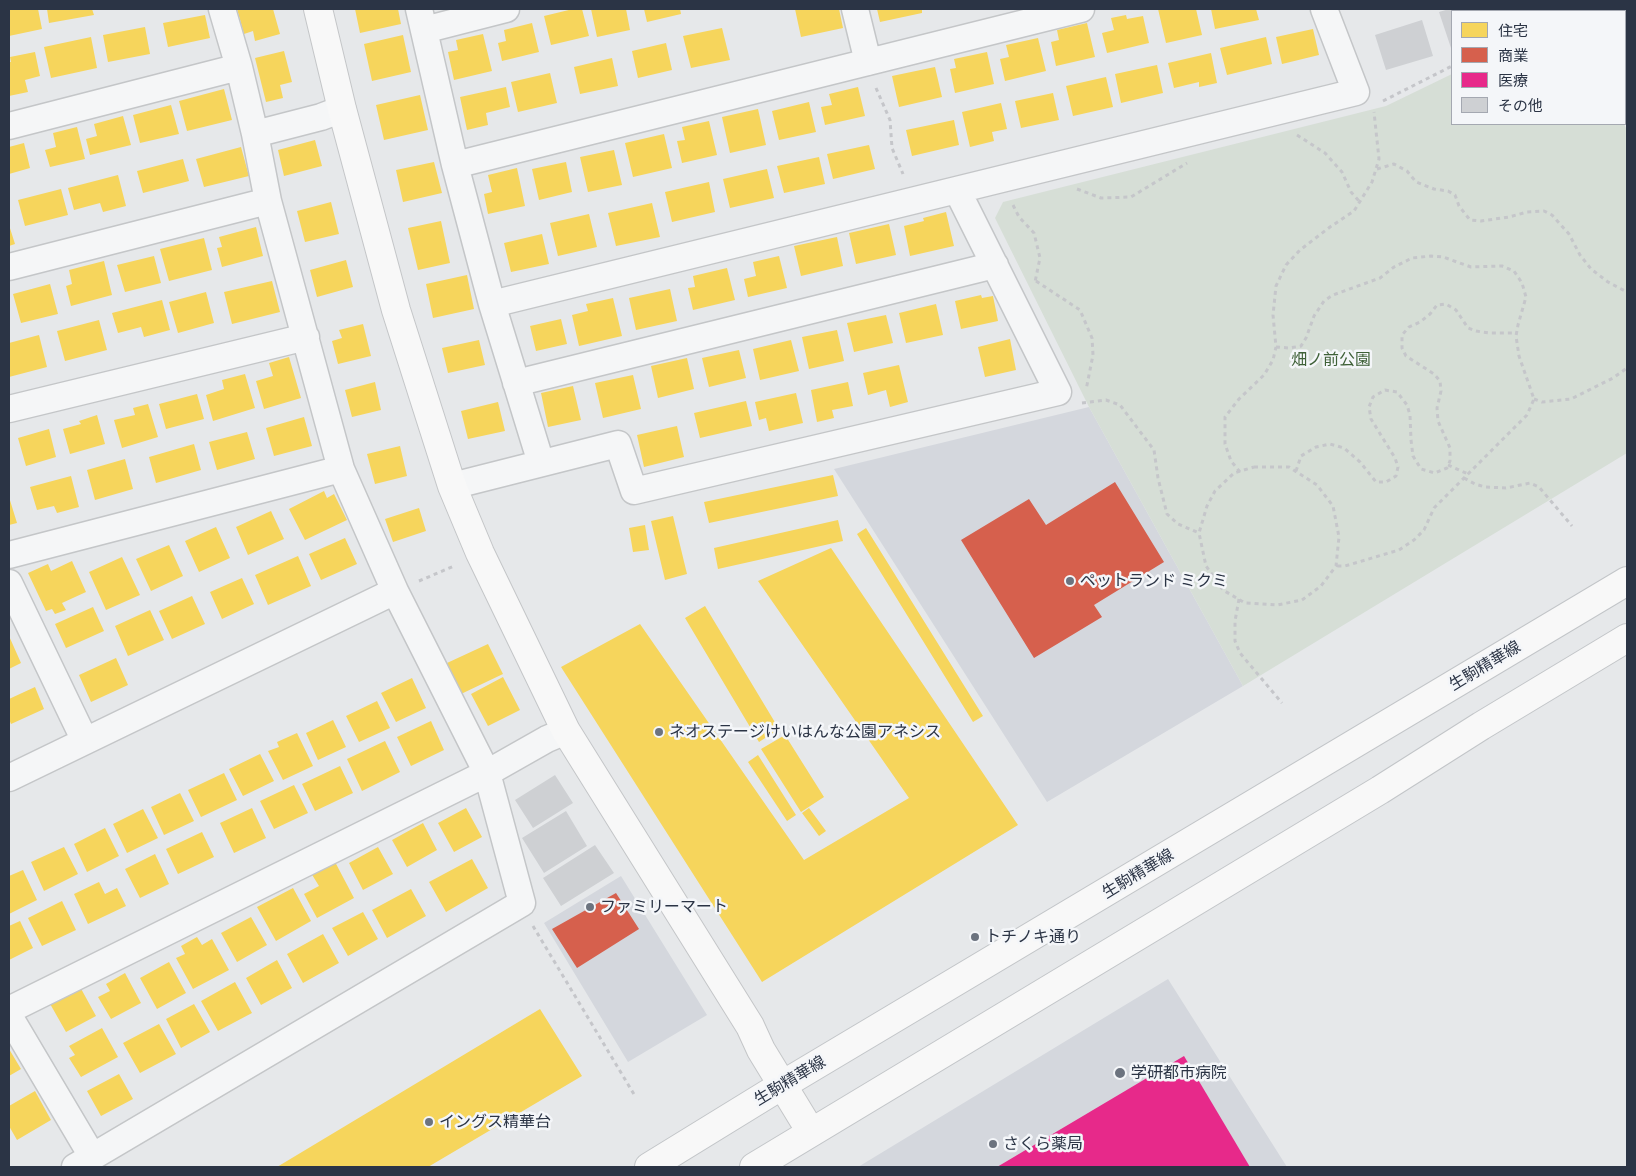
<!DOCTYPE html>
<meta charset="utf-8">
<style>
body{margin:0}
#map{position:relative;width:1636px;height:1176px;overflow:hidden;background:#e6e8ea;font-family:Raleway,"Noto Sans JP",sans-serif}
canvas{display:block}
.frame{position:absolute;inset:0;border:10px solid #2b3445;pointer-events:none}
.legend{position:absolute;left:1451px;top:10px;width:175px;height:115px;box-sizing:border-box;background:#f4f6f9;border:1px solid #a4a8b1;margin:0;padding:6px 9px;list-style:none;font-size:15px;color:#2b3445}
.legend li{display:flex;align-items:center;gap:10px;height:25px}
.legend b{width:25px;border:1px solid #a4a8b1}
</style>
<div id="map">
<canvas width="1636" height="1176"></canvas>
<div class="frame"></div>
<ul class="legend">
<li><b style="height:14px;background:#f6d55c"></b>住宅</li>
<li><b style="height:14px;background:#d6604d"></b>商業</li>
<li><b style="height:14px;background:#e7298a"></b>医療</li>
<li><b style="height:14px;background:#ced0d3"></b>その他</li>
</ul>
</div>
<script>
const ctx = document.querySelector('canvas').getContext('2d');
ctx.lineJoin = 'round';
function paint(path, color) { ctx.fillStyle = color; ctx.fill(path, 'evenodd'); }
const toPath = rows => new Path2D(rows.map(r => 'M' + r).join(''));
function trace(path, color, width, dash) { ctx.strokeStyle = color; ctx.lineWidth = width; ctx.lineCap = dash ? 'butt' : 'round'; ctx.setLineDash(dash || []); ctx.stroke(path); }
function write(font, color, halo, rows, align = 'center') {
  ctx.font = font + ' Raleway,"Noto Sans JP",sans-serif'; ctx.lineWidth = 5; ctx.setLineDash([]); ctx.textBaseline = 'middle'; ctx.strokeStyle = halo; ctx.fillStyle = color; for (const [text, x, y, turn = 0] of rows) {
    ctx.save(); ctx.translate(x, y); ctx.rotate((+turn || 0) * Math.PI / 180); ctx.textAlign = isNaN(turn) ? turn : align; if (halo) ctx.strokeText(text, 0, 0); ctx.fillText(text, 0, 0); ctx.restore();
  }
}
const built = toPath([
 [1089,407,1243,686,1047,802,834,469],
 [621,876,707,1015,628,1062,544,923],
 [1168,979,1287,1167,858,1167]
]);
const green = toPath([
 [1452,74,1452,124,1624,124,1627,130,1627,453,1243,686,1089,407,995,218,1003,202,1386,106]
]);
const homes = toPath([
 [9,9,38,9,42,29,9,36],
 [47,9,92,9,94,15,49,23],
 [237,9,273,9,280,34,255,41,253,31,244,34],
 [355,9,398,9,401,24,360,33],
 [573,9,582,9,589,36,551,45,544,16],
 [591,9,626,9,630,30,597,37],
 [644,9,680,9,681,14,647,22],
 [795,9,839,9,843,28,801,37],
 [877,9,922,9,922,13,880,22],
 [1158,9,1196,9,1202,35,1166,43],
 [1211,9,1256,9,1259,20,1215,29],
 [205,15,210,38,168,47,163,23],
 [1126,15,1127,19,1143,16,1149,43,1107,53,1102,33,1114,30,1111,18],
 [532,23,539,52,502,61,498,43,506,41,504,30],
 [1087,23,1095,57,1056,66,1051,42,1059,40,1057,30],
 [145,27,150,54,108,62,103,35],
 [722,28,730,60,691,68,683,36],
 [1313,29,1319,55,1282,64,1276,37],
 [483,34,492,71,454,80,448,52,458,50,456,40],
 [403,35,411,72,372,81,364,44],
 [91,37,97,68,51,78,44,47],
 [1266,37,1272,64,1227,75,1220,48],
 [1038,38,1046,71,1005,81,1000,59,1009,57,1006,45],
 [666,43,672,70,638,78,632,51],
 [284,51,292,82,280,85,283,98,266,102,255,58],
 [35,52,40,76,25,80,28,92,9,96,9,62,11,62,10,57],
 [987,52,994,84,955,93,950,69,956,68,954,59],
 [1211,53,1217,83,1199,87,1199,82,1174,88,1168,63],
 [612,58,618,86,580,94,574,67],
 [1157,65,1163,93,1121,103,1115,74],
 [935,67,942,97,899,107,892,76],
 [550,73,557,103,518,112,511,82],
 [1106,77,1113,107,1073,116,1066,86],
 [506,87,510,107,486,113,488,125,467,130,460,97],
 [858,87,865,116,825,125,821,107,832,105,829,94],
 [224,89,232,120,187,131,179,101],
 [1053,93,1059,120,1021,128,1015,101],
 [420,95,428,130,384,140,376,105],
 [809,102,816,132,779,140,772,111],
 [1001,103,1007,129,992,132,994,141,970,147,962,112],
 [171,105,179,134,140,143,133,115],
 [758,109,766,145,730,153,722,117],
 [123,116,131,145,90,155,86,139,97,136,94,124],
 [954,120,959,145,912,156,906,130],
 [709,121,717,155,682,163,677,141,685,140,682,127],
 [77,127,85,159,50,167,45,150,56,147,53,133],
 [664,134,672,168,633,177,625,143],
 [315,140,322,166,284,176,278,150],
 [24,143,30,168,9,174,9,147],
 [869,145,875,169,833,179,827,154],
 [241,147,249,176,204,187,196,159],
 [614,150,622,185,588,192,580,157],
 [819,157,825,184,784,193,777,166],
 [183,159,189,181,143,193,137,171],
 [434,162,442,193,403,202,396,170],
 [566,162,572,192,539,200,532,169],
 [517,168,525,206,488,214,484,194,492,192,488,175],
 [767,169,774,198,730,208,723,179],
 [118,175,126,206,103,212,100,203,74,210,68,188],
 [709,182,715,212,672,222,665,192],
 [61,189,68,215,25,226,18,200],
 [331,202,339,234,305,242,297,211],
 [652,203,660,237,616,246,608,213],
 [946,212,954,246,910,256,904,226,924,221,923,218],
 [589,214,597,247,558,256,550,223],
 [441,221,450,263,418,270,408,228],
 [889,224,896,255,856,264,849,233],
 [9,225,15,244,9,246],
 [256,227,263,256,222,267,217,248,222,247,219,237],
 [542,234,549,264,511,272,504,243],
 [837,237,843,266,801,276,794,246],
 [204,238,212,270,169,281,160,249],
 [154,256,161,283,125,292,117,265],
 [779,256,787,288,748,297,744,279,756,276,753,262],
 [346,260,353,287,317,297,310,270],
 [104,261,112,295,71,306,66,286,72,284,69,270],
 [727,268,735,300,693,310,688,288,695,287,693,276],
 [467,275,474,309,433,318,426,284],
 [272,281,280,312,232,324,224,292],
 [50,284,58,314,21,323,13,294],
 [670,289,677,321,636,330,629,298],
 [206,292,214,323,178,333,169,302],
 [981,295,982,298,993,296,998,321,961,329,955,301],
 [613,298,622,336,579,346,572,315,588,311,586,304],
 [162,300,170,330,144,337,141,327,118,333,112,313],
 [936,304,943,335,906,343,899,313],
 [886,315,893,343,854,352,847,323],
 [561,319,567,344,536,351,530,326],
 [99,320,107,350,65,361,57,331],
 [363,324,371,356,338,364,332,341,342,338,339,330],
 [837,330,844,361,809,369,802,337],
 [39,335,47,367,9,377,9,343],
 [1010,339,1016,370,985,377,978,347],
 [479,340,485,365,448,373,442,348],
 [791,340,799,371,760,380,753,349],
 [739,350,746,378,709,387,702,358],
 [289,357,301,398,264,409,256,381,273,376,269,363],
 [687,358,694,389,658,398,651,366],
 [899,365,908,402,890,407,886,390,868,395,863,373],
 [245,374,255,408,213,421,206,395,224,389,222,380],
 [633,375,641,409,603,418,595,383],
 [375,382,381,410,352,417,345,390],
 [848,382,853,406,832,410,834,418,817,422,811,390],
 [573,386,581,420,548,427,541,393],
 [796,393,803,423,769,431,766,418,759,420,755,402],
 [197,394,204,419,166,429,159,404],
 [746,401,752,426,700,438,694,413],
 [498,402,505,431,468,439,461,411],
 [148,404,158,437,122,448,114,420,135,415,133,408],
 [97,415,105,444,70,454,63,429,81,424,79,421],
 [304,417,312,446,274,456,266,428],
 [677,426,684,457,644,467,637,435],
 [49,429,56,457,26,466,18,438],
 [247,432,255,459,217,470,209,442],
 [194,444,201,470,156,483,149,457],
 [400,446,407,476,375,484,367,454],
 [125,459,133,489,95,500,87,470],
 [833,475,838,496,709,523,704,502],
 [71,476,79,507,57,513,54,506,37,510,30,487],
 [324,491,327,498,334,494,347,520,305,540,289,509],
 [9,497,17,523,9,525],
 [419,508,426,531,393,542,385,519],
 [271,511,284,539,248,555,236,527],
 [673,516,687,574,665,580,651,521],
 [838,520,843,541,718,569,714,548],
 [645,525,649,550,633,552,629,528],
 [216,527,230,558,199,572,185,541],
 [866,528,983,716,973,722,857,534],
 [345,538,357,564,321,580,309,554],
 [169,545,183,576,151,591,136,559],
 [831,548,1018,825,762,982,561,667,640,624,804,860,909,798,758,581],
 [298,556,311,586,268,605,255,575],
 [122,557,140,595,106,610,89,572],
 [72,561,86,592,62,603,66,610,55,614,52,609,46,611,28,573,48,564,51,571],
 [242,578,254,604,222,619,210,592],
 [192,596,205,624,172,639,159,611],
 [705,606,779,729,759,742,685,618],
 [93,607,104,631,66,648,55,624],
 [150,610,164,640,128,656,115,626],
 [9,636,21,663,9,669],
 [488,644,503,674,461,694,447,663],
 [116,658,128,685,91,702,79,675],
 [503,677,520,710,488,726,471,694],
 [412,678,426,708,396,722,381,693],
 [35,687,44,709,11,724,9,719,9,699],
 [377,701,390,728,359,742,346,716],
 [333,720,346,747,318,760,306,733],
 [431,721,444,750,411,766,397,737],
 [297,733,313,766,283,780,268,751,279,747,277,742],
 [785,735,824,797,801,812,761,749],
 [385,741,400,772,362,791,347,759],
 [260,754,274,781,243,796,229,769],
 [758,755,796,815,787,821,748,762],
 [340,766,353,793,315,811,302,784],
 [224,773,237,800,201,817,188,790],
 [294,785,308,813,274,829,260,801],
 [180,793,194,821,164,835,151,807],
 [252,808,266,838,234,853,220,823],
 [466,808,482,837,454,852,438,823],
 [809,808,826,831,819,836,802,813],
 [143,809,158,838,127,853,113,824],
 [423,823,437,850,407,867,392,840],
 [105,828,119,856,87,872,74,844],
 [202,832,214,857,178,874,166,849],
 [64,847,78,874,44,891,31,862],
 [378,847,393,874,363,890,349,863],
 [155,854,169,884,140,898,125,869],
 [472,859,488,888,446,912,429,882],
 [334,860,354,898,317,918,304,894,319,886,311,873],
 [23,870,37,900,9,914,9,876],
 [99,882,105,894,117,888,126,906,88,924,74,894],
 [293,888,311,921,276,941,257,907],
 [411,889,426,916,387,938,372,910],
 [62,901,76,930,42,946,28,918],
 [363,912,378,939,348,956,332,928],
 [251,917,267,945,237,962,221,933],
 [20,921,33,948,9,960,9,926],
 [323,934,339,963,303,983,287,954],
 [197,937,202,945,212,939,229,970,193,989,176,958,185,954,181,946],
 [277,960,292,988,261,1005,246,978],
 [169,962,186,993,157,1009,140,978],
 [125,973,141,1003,111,1019,98,997,110,991,106,984],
 [235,982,252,1013,218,1031,201,1001],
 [79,985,96,1016,66,1032,49,1002],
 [194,1004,210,1032,181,1048,166,1019],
 [540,1009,582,1076,428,1167,277,1167],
 [159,1024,176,1054,140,1073,123,1043],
 [102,1028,118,1057,81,1077,69,1058,75,1055,69,1046],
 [9,1049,21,1069,9,1076],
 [119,1074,133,1099,101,1116,87,1091],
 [35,1091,51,1120,17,1140,9,1126,9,1106]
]);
const shops = toPath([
 [1115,482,1164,562,1094,605,1102,617,1034,658,961,540,1029,499,1046,525],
 [616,893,639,929,577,968,552,929]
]);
const health = toPath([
 [1184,1056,1250,1167,997,1167]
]);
const building = toPath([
 [1449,9,1468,9,1469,11,1452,11,1452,51,1439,12],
 [1422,20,1433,56,1386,70,1375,35],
 [555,775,573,803,533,828,515,800],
 [566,811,587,846,544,873,522,838],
 [595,845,614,873,561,906,543,878]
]);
const path = toPath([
 [1560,11,1565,9],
 [876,88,890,120,892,148,903,174],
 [1383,101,1452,66],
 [1297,135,1325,153,1342,172,1351,192,1360,202],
 [1377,169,1394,164,1407,171,1416,182,1434,189,1448,191,1455,195,1459,206,1470,220,1481,221,1509,217,1527,212,1544,211,1552,215,1569,234,1580,255,1591,269,1608,282,1627,292],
 [1077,189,1101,198,1131,197,1187,163],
 [1013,205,1019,217,1034,233,1040,258,1035,282],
 [1036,281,1080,310,1092,338,1093,355,1086,390],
 [1276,347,1289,348,1301,346,1306,338,1314,316,1324,301,1333,295,1380,278,1394,267,1412,258,1431,256,1443,257,1471,267,1502,266,1514,271,1522,283,1526,297,1518,325,1516,336,1519,356,1534,399,1527,415,1434,508,1424,530,1414,540,1399,550,1345,566,1336,566],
 [1534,399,1542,402,1571,399,1613,378,1627,368],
 [1082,403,1106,400,1120,405,1154,450,1158,478,1167,514,1178,524,1199,533],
 [1448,465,1468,474],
 [1254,467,1289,467,1317,485,1333,506,1339,537,1336,566,1321,586,1302,600,1277,605,1245,603,1223,590,1206,566,1199,533,1207,506,1215,491,1234,473,1254,467],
 [1296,471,1301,456,1316,447,1330,444,1344,448,1360,462,1376,482,1386,482,1396,476,1398,467,1395,458,1371,419,1369,407,1373,397,1385,390,1397,392,1407,405,1410,415,1411,440,1413,456,1421,469,1435,473,1447,468,1450,461,1450,448,1438,421,1437,408,1441,391,1440,381,1434,374,1406,356,1402,348,1402,335,1409,327,1420,322,1430,314,1437,305,1446,304,1456,310,1468,328,1476,331,1489,333,1516,333],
 [1240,472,1231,461,1225,444,1225,417,1239,399,1264,375,1273,360,1276,347,1273,315,1276,286,1286,265,1300,250,1330,227,1354,211,1372,182,1379,159,1374,112],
 [1464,478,1475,484,1485,487,1506,488,1530,483,1539,487,1572,526],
 [419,581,454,566],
 [1239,599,1235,621,1235,641,1240,653,1282,703],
 [533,926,635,1096]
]);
const street = toPath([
 [419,9,455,165,492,304,541,463],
 [855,9,868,62],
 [424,30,506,9],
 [9,126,239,67],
 [255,134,321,117,342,109],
 [455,165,1081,9],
 [9,267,268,201],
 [492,304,1356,92,1324,9],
 [516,383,995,265],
 [9,409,306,337],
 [452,486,618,444,634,491,1058,392,957,190],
 [9,555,341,469],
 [9,583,85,741],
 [9,778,395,591,341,469,268,201,255,134,239,67,222,9],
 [9,1010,487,773,547,739,566,731],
 [9,1016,92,1156],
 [75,1167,522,903,487,773,395,591]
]);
const secondary = toPath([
 [318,9,342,109,396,310,452,486,480,553,566,731,750,1026,761,1050,811,1132]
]);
const primary = toPath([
 [1603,9,1604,11],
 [1625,52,1627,57],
 [649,1167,784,1084,1627,581],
 [754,1167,1380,790,1481,726,1627,638]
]);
const markers = [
 [1070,581,5,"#6c737f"],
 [659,732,5,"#6c737f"],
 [590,907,5,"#6c737f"],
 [975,937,5,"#6c737f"],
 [1120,1073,6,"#6c737f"],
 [429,1122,5,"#6c737f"],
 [993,1144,5,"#6c737f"]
];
const parkNames = [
 ["畑ノ前公園",1331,360]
];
const poiNames = [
 ["ペットランド ミクミ",1080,581],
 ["ネオステージけいはんな公園アネシス",669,732],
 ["ファミリーマート",600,907],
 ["トチノキ通り",985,937],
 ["学研都市病院",1131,1073],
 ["イングス精華台",439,1122],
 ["さくら薬局",1003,1144]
];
const streetNames = [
 ["生駒精華線",1485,666,-31],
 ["生駒精華線",1138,874,-31],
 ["生駒精華線",790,1081,-31]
];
paint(built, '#d4d7dd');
paint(green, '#d6ded6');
paint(homes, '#f6d55c');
paint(shops, '#d6604d');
paint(health, '#e7298a');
paint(building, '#ced0d3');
trace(street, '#c4c6c8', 29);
trace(secondary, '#c4c6c8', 30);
trace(primary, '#c2c5c8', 30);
trace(path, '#c5c6ca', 3, [4, 4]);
trace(street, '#f5f6f7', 26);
trace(secondary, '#f8f8f8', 28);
trace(primary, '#f8f8f8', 28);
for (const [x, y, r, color] of markers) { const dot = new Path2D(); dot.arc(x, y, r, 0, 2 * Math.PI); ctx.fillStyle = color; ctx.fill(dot); trace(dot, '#f4f6f9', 2); }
write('16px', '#3f6138', '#f4f6f9', parkNames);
write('16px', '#2b3445', '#f4f6f9', poiNames, 'left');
write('16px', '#2b3445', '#f4f6f9', streetNames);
</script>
